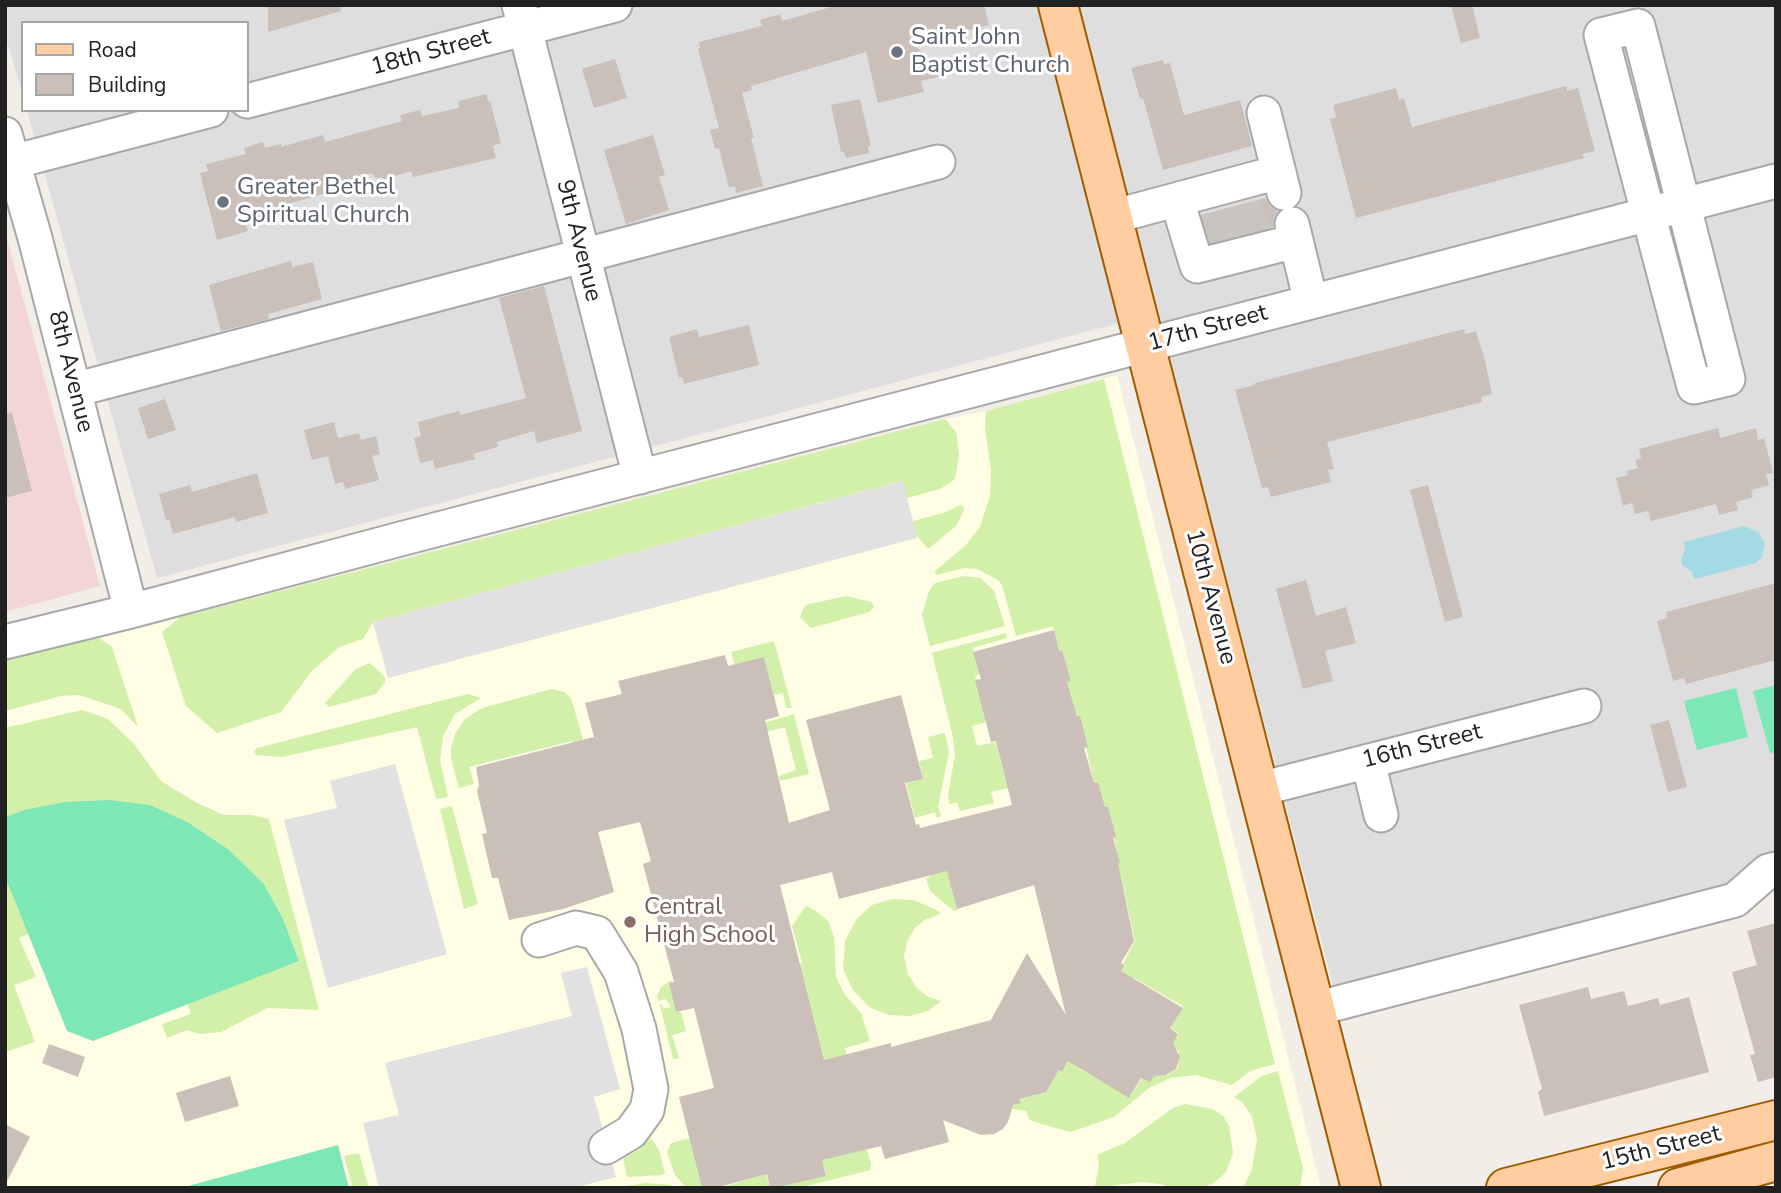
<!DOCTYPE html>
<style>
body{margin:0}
#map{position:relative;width:1781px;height:1193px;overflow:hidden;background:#f2ede7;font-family:"Nunito Sans",sans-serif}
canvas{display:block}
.frame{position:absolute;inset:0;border:7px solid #212121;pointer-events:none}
.legend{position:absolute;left:21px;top:21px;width:228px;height:91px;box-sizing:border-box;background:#fff;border:2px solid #a6a6a6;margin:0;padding:9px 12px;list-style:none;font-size:21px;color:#212121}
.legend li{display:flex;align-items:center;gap:14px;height:35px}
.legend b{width:35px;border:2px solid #a6a6a6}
</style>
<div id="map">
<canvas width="1781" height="1193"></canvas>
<div class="frame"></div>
<ul class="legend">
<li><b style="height:9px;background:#ffcd9f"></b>Road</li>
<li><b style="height:19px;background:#cabfb9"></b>Building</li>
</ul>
</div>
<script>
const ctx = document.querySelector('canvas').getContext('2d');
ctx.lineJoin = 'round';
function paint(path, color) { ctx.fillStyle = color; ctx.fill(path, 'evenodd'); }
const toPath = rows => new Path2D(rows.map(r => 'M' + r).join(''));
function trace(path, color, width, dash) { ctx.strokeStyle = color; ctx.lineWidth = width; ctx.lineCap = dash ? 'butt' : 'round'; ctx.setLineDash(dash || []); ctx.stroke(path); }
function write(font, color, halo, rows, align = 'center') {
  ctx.font = font + ' "Nunito Sans",sans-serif'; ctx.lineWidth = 6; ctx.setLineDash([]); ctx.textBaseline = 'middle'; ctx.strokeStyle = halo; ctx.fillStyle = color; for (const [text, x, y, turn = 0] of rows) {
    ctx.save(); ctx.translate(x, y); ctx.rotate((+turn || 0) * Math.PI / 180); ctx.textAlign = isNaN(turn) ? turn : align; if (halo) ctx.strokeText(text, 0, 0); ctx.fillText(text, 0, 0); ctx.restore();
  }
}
const residential = toPath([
 [5,5,1776,5,1776,879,1340,1012,1157,313,157,578,27,110,247,110,247,23,23,23,23,96,5,34]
]);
const commercial = toPath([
 [5,231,100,586,5,612]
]);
const education = toPath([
 [1117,375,1321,1188,5,1188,5,657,78,638,99,638,945,419,986,411]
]);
const grass = toPath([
 [1104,379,1275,1064,1250,1071,1232,1085,1196,1075,1170,1078,1149,1088,1114,1117,1070,1132,1038,1123,1030,1120,1026,1111,1013,1109,1012,1106,1020,1103,1020,1099,1045,1092,1059,1070,1062,1072,1078,1045,1092,1048,1080,1069,1130,1097,1142,1078,1155,1073,1168,1075,1178,1068,1179,1052,1172,1043,1179,1033,1170,1028,1183,1006,1134,978,1121,999,1109,991,1135,941,1121,876,1114,864,1119,862,1108,807,1105,807,1098,782,1094,783,1079,716,1077,716,1067,682,1070,681,1062,651,1059,651,1053,626,1016,636,1002,585,998,580,977,569,964,568,937,575,934,572,966,545,980,527,990,496,991,470,985,427,986,411],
 [945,419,956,432,959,456,955,479,940,489,907,498,902,481,373,622,363,639,339,647,312,671,281,712,217,733,186,706,162,632,180,617],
 [960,505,964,507,964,510,956,526,928,549,909,526,910,522,946,512],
 [963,576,981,578,994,591,1005,626,930,646,922,615,929,591,935,583],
 [846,596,871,602,874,607,869,612,811,628,800,617,805,605],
 [1006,633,1007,638,973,648,980,674,975,676,986,722,972,726,977,746,996,742,1008,788,991,792,994,803,960,811,957,802,949,804,948,795,955,755,953,737,932,653],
 [78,638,99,638,112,647,138,727,121,709,79,695,61,696,5,711,5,657],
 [774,641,792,708,786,708,783,693,774,695,764,658,735,665,731,652],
 [370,663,385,677,385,682,376,694,329,707,325,703,356,669],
 [552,689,564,692,571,698,589,760,579,760,572,741,469,767,474,784,459,788,451,759,451,749,455,734,465,719,482,708],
 [468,694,481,698,455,714,443,736,440,760,448,797,436,799,417,727,282,757,256,755,254,751,257,748],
 [82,710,108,719,134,744,161,781,197,803,224,815,252,815,269,819,319,1010,267,1008,221,1032,200,1034,187,1030,167,1038,162,1024,191,1014,187,1003,299,961,283,919,264,884,228,849,189,823,24,810,5,817,5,728],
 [794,714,809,774,780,781,779,776,796,770,785,727,766,732,764,723],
 [945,733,949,752,938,807,941,816,937,818,935,812,915,818,906,783,923,779,919,761,933,758,928,737],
 [452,806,478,904,464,909,440,809],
 [947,869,958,910,954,911,930,891,926,878,930,877,929,872],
 [5,873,31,932,19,938,36,977,14,985,35,1042,5,1052],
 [892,899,914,900,940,912,939,915,926,919,915,928,907,941,904,957,908,974,916,987,928,997,941,1001,928,1011,910,1016,889,1015,869,1007,853,990,843,969,845,941,856,920,872,905],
 [806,906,816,911,828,921,834,937,836,977,845,995,863,1015,862,1017,870,1041,845,1048,854,1081,831,1087,799,965,802,963,792,926],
 [672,980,673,982,669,983,677,1012,681,1012,686,1031,672,1035,679,1058,673,1059,660,1005,662,1004,663,1009,671,1007,666,999,658,1001,657,996,661,987],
 [1278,1071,1303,1168,1300,1188,1243,1188,1252,1170,1257,1139,1252,1117,1243,1103,1234,1097,1262,1076],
 [1185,1104,1213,1109,1223,1116,1229,1126,1233,1153,1226,1172,1214,1183,1201,1188,1173,1188,1161,1184,1142,1182,1098,1187,1095,1186,1099,1165,1097,1155,1125,1143,1173,1108],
 [651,1138,659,1150,665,1173,661,1175,627,1177,623,1158,639,1149],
 [690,1138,702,1188,686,1188,675,1175,667,1152,671,1143],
 [865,1144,871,1164,870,1170,799,1188,776,1188,826,1175,822,1160,850,1153],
 [359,1153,369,1188,353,1188,344,1156],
 [766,1174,770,1188,720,1188],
 [646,1183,670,1185,674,1188,612,1188]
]);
const pitch = toPath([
 [1776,685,1776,752,1770,753,1753,691],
 [1736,688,1748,737,1697,750,1684,701],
 [110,800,150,805,189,823,228,849,264,884,283,919,299,961,93,1041,67,1031,5,876,5,817,24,810,65,802],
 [338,1145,349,1188,181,1188]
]);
const parking = toPath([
 [903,481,917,538,388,678,373,622],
 [395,764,447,954,328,988,284,820,337,808,330,781],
 [587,967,620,1089,594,1097,616,1177,573,1188,379,1188,363,1123,399,1115,385,1063,572,1016,561,973]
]);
const water = toPath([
 [1744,526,1758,532,1765,543,1762,557,1756,563,1694,579,1692,572,1682,565,1681,559,1685,549,1684,542]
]);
const building = toPath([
 [268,5,340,5,341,11,268,32],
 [838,5,984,5,989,25,913,44,946,75,921,81,924,92,878,103,866,52,751,86,752,90,742,93,754,138,751,138,763,186,736,193,735,186,729,188,719,148,715,149,710,130,719,128,698,49,700,48,699,42,762,26,760,20,780,14,782,21],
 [1451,5,1472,5,1480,38,1461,43],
 [615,59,627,98,594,108,582,69],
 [1163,60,1164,64,1170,63,1184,115,1240,100,1252,146,1163,170,1143,98,1140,99,1131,68],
 [1566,86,1567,91,1578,88,1595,151,1583,154,1584,158,1356,218,1330,119,1336,117,1333,105,1396,88,1399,100,1404,98,1412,127],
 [486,94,488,101,490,101,501,143,493,146,496,158,413,177,411,171,383,180,382,177,376,178,371,173,337,185,338,190,287,204,289,213,246,225,248,231,217,240,200,173,208,171,206,164,246,154,244,148,263,142,265,148,281,144,281,147,323,135,325,142,402,121,400,115,420,110,422,116,459,108,458,101],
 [860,99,871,146,868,146,869,153,846,158,844,152,841,152,831,105],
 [653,135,665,175,659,177,669,210,626,224,604,150],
 [1265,198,1270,206,1278,211,1274,218,1273,227,1210,243,1202,215],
 [291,261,292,267,313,262,322,299,268,314,269,319,221,331,209,285],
 [544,286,582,431,537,443,534,431,497,442,498,447,473,454,475,459,435,469,433,460,420,463,414,438,421,436,418,422,459,411,460,415,526,398,499,298],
 [749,325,759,365,684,384,682,377,679,378,669,337,697,329,699,337],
 [1464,329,1465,334,1476,331,1485,361,1492,394,1481,397,1482,402,1327,442,1334,469,1328,470,1331,482,1271,497,1268,487,1262,488,1235,390,1255,385,1255,383],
 [165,399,176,430,148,439,138,408],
 [12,413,32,491,5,498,5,414],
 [334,422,338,438,359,433,361,440,376,436,380,454,372,456,379,480,345,489,343,482,335,484,328,456,312,460,304,430],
 [1718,428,1720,438,1756,428,1758,440,1764,438,1773,473,1766,474,1769,485,1751,490,1753,497,1736,502,1738,510,1719,515,1716,504,1651,521,1648,511,1635,514,1632,503,1623,506,1616,478,1628,475,1627,471,1638,468,1635,460,1641,458,1639,449],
 [257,473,268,513,236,522,235,517,173,534,169,519,166,520,159,494,190,485,192,492],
 [1428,485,1463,617,1445,622,1410,490],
 [1306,580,1316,616,1346,607,1356,643,1325,651,1333,681,1303,689,1276,589],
 [1776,583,1776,660,1686,684,1684,678,1673,681,1657,621,1667,618,1666,612],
 [1054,630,1059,651,1062,650,1071,681,1067,682,1077,716,1080,716,1088,747,1084,748,1094,783,1098,782,1105,807,1108,807,1116,837,1113,838,1120,863,1118,863,1134,941,1121,963,1124,965,1121,971,1183,1008,1170,1028,1178,1034,1173,1043,1180,1057,1176,1069,1166,1075,1154,1076,1150,1082,1141,1078,1129,1098,1068,1061,1062,1072,1059,1070,1046,1092,1019,1099,1021,1103,1013,1105,1008,1122,1003,1129,994,1134,981,1135,943,1120,949,1142,885,1159,881,1146,822,1160,826,1176,774,1188,770,1188,767,1174,715,1188,702,1188,679,1097,714,1088,694,1008,676,1012,669,983,674,982,643,864,651,861,640,822,598,832,614,892,563,909,509,920,498,878,492,878,482,834,487,833,477,791,479,786,476,767,594,737,585,703,622,694,618,681,725,655,728,666,764,657,779,716,765,720,789,823,830,810,806,720,901,695,923,779,905,783,916,825,919,824,920,828,1012,805,996,741,991,742,975,680,981,679,973,652],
 [947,871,957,909,1034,885,1066,1015,1027,953,991,1020,891,1047,891,1043,824,1060,780,885,832,872,839,899],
 [1669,720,1687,787,1668,792,1650,725],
 [1776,923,1776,1077,1758,1082,1750,1055,1755,1054,1732,972,1757,965,1747,931],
 [1588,987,1591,999,1624,991,1628,1006,1658,998,1660,1005,1689,997,1709,1072,1544,1116,1538,1092,1542,1089,1519,1005],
 [49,1044,85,1057,78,1077,42,1063],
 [230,1076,239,1106,185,1122,176,1093],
 [5,1124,30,1137,5,1185]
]);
const minorTunnel = toPath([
 [1245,204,1254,234],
 [1212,212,1221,243]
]);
const minor = toPath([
 [519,5,640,477],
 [1638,26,1728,379,1694,387,1601,35,1638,26],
 [247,101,615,5],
 [1264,113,1284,193],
 [5,134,35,238,131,611],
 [5,164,211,110],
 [1177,200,1197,266,1296,241],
 [1112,217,1279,172],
 [1292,224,1311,302],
 [74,390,938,162],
 [5,642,131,611,404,538,1776,181],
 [1368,761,1381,815],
 [1260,789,1584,706],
 [539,940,576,928,597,933,621,972,639,1029,651,1089,647,1110,631,1132,606,1147],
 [1315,1009,1735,900,1768,871,1776,869]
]);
const major = toPath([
 [1058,5,1361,1188],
 [1506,1188,1776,1120],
 [1678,1188,1776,1161]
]);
const markers = [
 [897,52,7,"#6b7280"],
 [223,202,7,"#6b7280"],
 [630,922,7,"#8d6e63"]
];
const worshipNames = [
 ["Saint John",911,38],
 ["Baptist Church",911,66],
 ["Greater Bethel",237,188],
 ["Spiritual Church",237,216]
];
const streetNames = [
 ["18th Street",431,53,-15],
 ["9th Avenue",578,241,76],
 ["17th Street",1208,329,-15],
 ["8th Avenue",70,372,76],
 ["10th Avenue",1210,597,75],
 ["16th Street",1422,747,-14],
 ["15th Street",1661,1149,-14]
];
const educationNames = [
 ["Central",644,908],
 ["High School",644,936]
];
paint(residential, '#dfdede');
paint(commercial, '#f4d5d6');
paint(education, '#fffde3');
paint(grass, '#d2f0a9');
paint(pitch, '#7ee7b6');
paint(parking, '#e1e1e1');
paint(water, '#a4dae3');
paint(building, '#cabfb9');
trace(minorTunnel, '#c8c4bf', 33, [33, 17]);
trace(minor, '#a8a8a8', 37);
trace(major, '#9e5c00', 42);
trace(minor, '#fff', 33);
trace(major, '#ffcd9f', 38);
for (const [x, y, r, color] of markers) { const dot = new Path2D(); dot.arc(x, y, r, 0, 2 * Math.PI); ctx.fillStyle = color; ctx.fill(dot); trace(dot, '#fff', 2.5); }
write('24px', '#5b616d', '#fff', worshipNames, 'left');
write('24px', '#212121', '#fff', streetNames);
write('24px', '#785e54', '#fff', educationNames, 'left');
</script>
